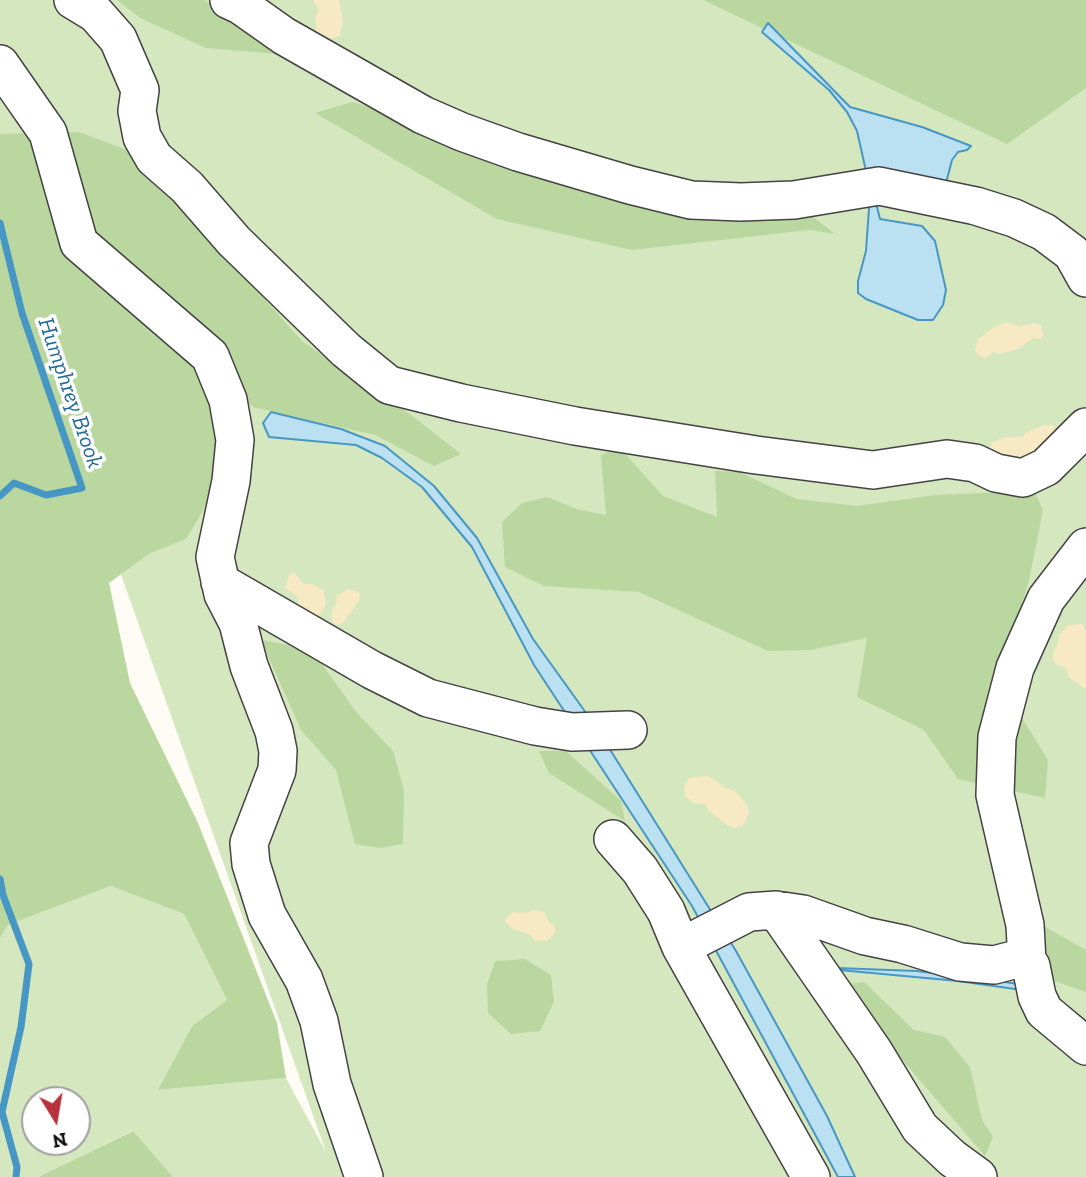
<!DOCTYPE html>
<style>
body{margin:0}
#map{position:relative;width:1086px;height:1177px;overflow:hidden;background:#fefcf4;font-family:"Zilla Slab",serif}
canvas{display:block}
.north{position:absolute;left:21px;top:1086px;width:70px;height:70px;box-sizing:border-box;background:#fff;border:2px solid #9f9f9f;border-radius:50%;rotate:169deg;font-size:19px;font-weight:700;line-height:28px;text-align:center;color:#101010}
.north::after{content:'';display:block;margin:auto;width:24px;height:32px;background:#b7313c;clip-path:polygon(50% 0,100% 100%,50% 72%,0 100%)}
</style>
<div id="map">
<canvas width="1086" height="1177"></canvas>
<div class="north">N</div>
</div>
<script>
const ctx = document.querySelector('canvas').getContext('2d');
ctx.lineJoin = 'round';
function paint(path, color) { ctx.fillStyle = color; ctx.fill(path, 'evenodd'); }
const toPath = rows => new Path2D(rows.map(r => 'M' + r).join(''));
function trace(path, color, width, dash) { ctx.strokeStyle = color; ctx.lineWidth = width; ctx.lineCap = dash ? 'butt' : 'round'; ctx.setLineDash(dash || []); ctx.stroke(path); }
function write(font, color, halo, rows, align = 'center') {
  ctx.font = font + ' "Zilla Slab",serif'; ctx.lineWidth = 7; ctx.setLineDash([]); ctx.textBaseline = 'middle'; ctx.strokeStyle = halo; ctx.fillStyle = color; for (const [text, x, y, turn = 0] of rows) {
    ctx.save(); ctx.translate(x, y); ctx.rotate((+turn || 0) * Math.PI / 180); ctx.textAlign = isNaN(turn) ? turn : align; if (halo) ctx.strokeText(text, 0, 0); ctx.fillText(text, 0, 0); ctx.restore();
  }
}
const green = toPath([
 [0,0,1086,0,1086,1177,173,1177,132,1131,38,1177,0,1177,0,938,8,925,111,886,184,914,227,1000,192,1026,159,1090,286,1078,326,1152,0,234],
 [35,1100,77,1100,77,1142,35,1142]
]);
const forest = toPath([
 [117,0,204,0,266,31,289,55,206,48,140,18],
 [703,0,1086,0,1086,88,1007,144],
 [352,102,419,122,812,216,835,234,809,230,632,250,497,219,315,113],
 [79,132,132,152,302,341,411,415,461,454,434,466,375,435,253,407,228,381,223,437,205,507,186,539,150,553,109,583,130,683,198,823,277,1023,286,1078,158,1090,192,1026,227,1000,184,914,111,886,8,925,0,938,0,134],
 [619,447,663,496,717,517,715,471,739,472,797,499,857,506,935,495,1034,491,1043,510,1029,581,998,679,1048,760,1045,798,958,779,924,730,857,697,867,638,810,650,768,651,639,592,544,586,505,567,502,522,522,503,547,497,577,509,606,515,601,455],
 [261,640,311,649,357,713,393,751,404,790,403,844,380,848,355,844,336,770,301,730],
 [539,751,566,751,621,801,625,821,549,773],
 [1040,924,1086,950,1086,992,1037,975],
 [525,959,551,975,554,1002,540,1031,511,1034,488,1013,487,985,495,961],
 [864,982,914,1030,945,1037,970,1067,982,1120,993,1137,985,1156,838,985],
 [133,1131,173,1177,38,1177]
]);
const sand = toPath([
 [313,0,339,0,343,22,340,36,329,39,317,32,315,19,319,10],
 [1006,322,1021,326,1034,323,1041,325,1043,336,1040,339,1033,338,1018,349,1008,352,1000,354,994,352,985,358,978,355,975,350,978,339,994,327],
 [1045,425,1053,425,1056,432,1044,446,1037,448,1029,456,1023,456,1016,463,988,452,991,443,1005,437,1022,437,1027,432],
 [294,573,304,584,313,584,324,591,326,604,321,613,315,616,307,614,298,604,297,596,285,588,289,575],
 [348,589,357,591,360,594,359,601,343,623,336,625,332,621,331,612,337,602,336,596],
 [1082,624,1086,630,1086,690,1069,677,1066,668,1056,664,1053,658,1054,651,1058,643,1059,635,1068,625],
 [708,776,718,782,723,787,736,792,747,805,749,813,743,826,735,828,727,825,709,811,705,804,693,803,685,796,684,787,689,778],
 [534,910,544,912,549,922,555,926,555,933,548,940,535,941,530,935,511,928,505,922,506,918,513,912,525,913]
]);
const water = toPath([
 [768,23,850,107,922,127,971,146,967,150,958,152,952,160,945,187,868,180,857,131,847,112,829,90,762,32,768,23],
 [870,194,874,195,880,219,922,226,935,241,946,290,943,305,933,320,918,320,866,299,858,293,858,281,866,251,870,194],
 [271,412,341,429,385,446,434,486,477,538,533,639,594,724,736,951,827,1116,855,1177,838,1177,692,906,534,665,472,547,422,487,382,458,356,445,269,437,263,423,271,412],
 [837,968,916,971,985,979,1018,984,1022,990,958,981,829,969,837,968]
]);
const stream = toPath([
 [0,223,22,313,82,488,46,495,14,483,0,496],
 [0,879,3,895,29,964,21,1027,2,1112,17,1167,16,1177]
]);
const minor = toPath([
 [73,0,96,14,118,39,140,90,137,111,142,137,154,158,187,187,234,241,346,350,389,385,461,403,575,426,756,455,873,470,947,459,975,463,996,473,1023,478,1046,467,1086,427],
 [229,0,240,5,284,36,423,115,462,132,518,152,630,185,691,200,741,202,794,200,879,186,976,206,1014,218,1044,232,1072,253,1086,278],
 [0,64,48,133,79,243,210,356,228,400,235,440,231,481,215,557,223,594,238,623,249,666,274,731,278,751,277,770,249,843,251,864,267,915,304,980,319,1021,332,1084,364,1177],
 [220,582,372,670,428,698,535,726,572,732,628,730],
 [613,839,640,870,666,911,681,947],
 [776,910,803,914,865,936,903,944,960,962,994,965,1021,958,1031,966,1037,996,1044,1011,1086,1046],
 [1027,962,1025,925,995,795,997,737,1015,668,1046,599,1086,547],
 [811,1177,681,947,749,912,776,910,874,1052,920,1128,952,1158,978,1177]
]);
const waterNames = [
 ["Humphrey Brook",70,393,71]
];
paint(green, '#d5e7bf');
paint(forest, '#bad79f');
paint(sand, '#f7e9c3');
paint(water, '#bbe0f2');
trace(water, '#4797c4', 2);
trace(stream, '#4797c4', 7);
trace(minor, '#434343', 40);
trace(minor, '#fff', 37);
write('italic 23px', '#216a9a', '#fff', waterNames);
</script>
